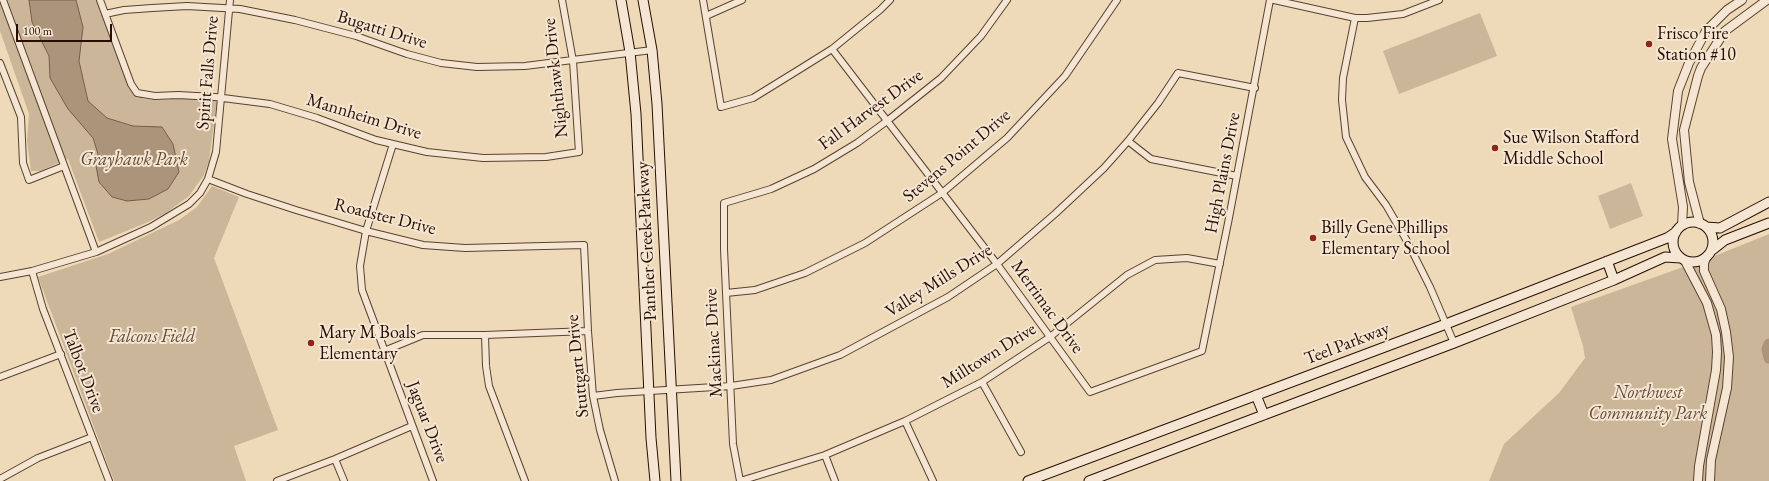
<!DOCTYPE html>
<style>
body{margin:0}
#map{position:relative;width:1769px;height:481px;overflow:hidden;background:#eed9b9;font-family:"EB Garamond",serif}
canvas{display:block}
.scale{position:absolute;left:16px;top:24px;width:96px;height:18px;box-sizing:border-box;border:2px solid #280e01;border-top:0;padding-left:5px;font-size:12px;line-height:14px;white-space:nowrap;color:#280e01;-webkit-text-stroke:3px #f4e6d2;paint-order:stroke}
</style>
<div id="map">
<canvas width="1769" height="481"></canvas>
<div class="scale">100 m</div>
</div>
<script>
const ctx = document.querySelector('canvas').getContext('2d');
ctx.lineJoin = 'round';
function paint(path, color) { ctx.fillStyle = color; ctx.fill(path, 'evenodd'); }
const toPath = rows => new Path2D(rows.map(r => 'M' + r).join(''));
function trace(path, color, width, dash) { ctx.strokeStyle = color; ctx.lineWidth = width; ctx.lineCap = dash ? 'butt' : 'round'; ctx.setLineDash(dash || []); ctx.stroke(path); }
function write(font, color, halo, rows, align = 'center') {
  ctx.font = font + ' "EB Garamond",serif'; ctx.lineWidth = 4; ctx.setLineDash([]); ctx.textBaseline = 'middle'; ctx.strokeStyle = halo; ctx.fillStyle = color; for (const [text, x, y, turn = 0] of rows) {
    ctx.save(); ctx.translate(x, y); ctx.rotate((+turn || 0) * Math.PI / 180); ctx.textAlign = isNaN(turn) ? turn : align; if (halo) ctx.strokeText(text, 0, 0); ctx.fillText(text, 0, 0); ctx.restore();
  }
}
const green = toPath([
 [0,0,96,0,126,81,132,92,144,99,156,100,188,98,217,101,209,161,204,175,189,196,165,214,146,223,99,242,68,159,40,171,31,171,27,141,29,114,0,31],
 [1480,13,1497,56,1399,94,1383,51],
 [1631,183,1643,216,1610,229,1598,196],
 [212,186,239,197,214,258,278,430,234,446,246,481,114,481,38,277,108,254,179,220,197,207],
 [1769,234,1769,481,1489,481,1504,444,1559,393,1585,358,1583,346,1571,307,1717,255]
]);
const water = toPath([
 [29,0,76,0,83,27,79,61,88,101,107,118,133,126,162,127,173,144,179,172,168,189,149,199,127,201,112,197,99,182,96,166,98,154,93,138,68,109,50,78,49,56,32,22,29,0]
]);
const river = toPath([
 [1769,344,1767,349,1769,358]
]);
const minor = toPath([
 [3,0,96,252],
 [100,0,131,84,137,93,155,96,178,95,215,97,270,104,317,118,376,140,427,152,483,158,546,157,579,152,573,61,562,0],
 [703,0,721,107,753,98,800,69,832,49,880,10,890,0],
 [1274,0,1355,18,1367,18,1403,14,1439,0],
 [105,14,124,10,152,8,187,6,240,9,295,20,356,36,407,54,441,63,477,67,525,66,652,50],
 [706,16,742,0],
 [1355,18,1343,78,1342,100,1346,137,1365,177,1386,205,1407,241,1430,287,1454,343],
 [832,49,997,264,1090,392,1202,351,1229,218,1270,0],
 [0,63,21,117,23,163,29,180,64,166],
 [1128,141,1151,159,1237,176],
 [393,144,366,231,360,266,362,290,433,481],
 [208,179,247,194,296,210,366,231,423,245,465,248,584,245,588,331,593,396,600,430,615,481],
 [32,271,43,309,109,481],
 [0,277,32,271,96,252,151,227,189,204,200,193,208,179,216,152,230,0],
 [726,293,755,290,805,273,865,243,942,193,1007,138,1065,76,1117,0],
 [485,335,486,366,489,386,525,481],
 [384,351,423,335,485,335,588,331],
 [0,377,61,354],
 [982,382,1021,452],
 [593,396,617,393,731,386,771,380,840,355,948,297,997,264,1056,213,1104,168,1128,141,1158,103,1178,73,1255,88],
 [905,421,933,481],
 [825,455,835,481],
 [335,459,344,481],
 [0,479,38,458,92,437],
 [277,481,335,459,412,426],
 [740,481,733,444,724,249,724,203,771,189,814,169,857,143,887,121,941,78,981,36,1007,0],
 [740,481,825,455,905,421,982,382,1050,337,1127,275,1155,260,1187,258,1220,264]
]);
const tertiary = toPath([
 [1700,224,1689,182,1684,130,1698,76,1701,68,1725,31,1767,0],
 [1682,225,1683,207,1672,139,1678,91,1689,63,1706,31,1727,10,1742,0],
 [1707,256,1704,263,1704,271,1721,309,1726,332,1729,357,1727,388,1711,460,1710,481],
 [1685,261,1707,303,1716,335,1717,352,1716,370,1699,466,1698,481]
]);
const secondary = toPath([
 [621,0,630,52,636,114,651,438,655,481],
 [643,0,652,50,657,104,676,481],
 '1673 242a20 20 0 1 1 40 0a20 20 0 1 1-40 0Z',
 [1706,227,1720,228,1769,202],
 [1711,251,1725,240,1769,223],
 [1607,261,1614,280],
 [1256,395,1264,415],
 [1028,481,1446,324,1667,238,1676,232],
 [1089,481,1454,343,1614,280,1665,257,1681,258]
]);
const markers = [
 [1649,44,4,"#8f2418"],
 [1495,148,4,"#8f2418"],
 [1313,238,4,"#8f2418"],
 [311,343,4,"#8f2418"]
];
const streetNames = [
 ["Bugatti Drive",382,30,17],
 ["Spirit Falls Drive",208,73,-85],
 ["Nighthawk Drive",556,78,-96],
 ["Fall Harvest Drive",871,110,-36],
 ["Mannheim Drive",364,117,17],
 ["Stevens Point Drive",957,156,-40],
 ["High Plains Drive",1223,173,-79],
 ["Roadster Drive",385,217,14],
 ["Panther Creek Parkway",647,241,-93],
 ["Valley Mills Drive",939,281,-32],
 ["Merrimac Drive",1047,307,54],
 ["Mackinac Drive",714,343,-93],
 ["Teel Parkway",1347,344,-21],
 ["Milltown Drive",989,356,-32],
 ["Stuttgart Drive",578,366,-96],
 ["Talbot Drive",83,371,69],
 ["Jaguar Drive",427,422,69]
];
const poiNames = [
 ["Frisco Fire",1657,34],
 ["Station #10",1657,55],
 ["Sue Wilson Stafford",1503,138],
 ["Middle School",1503,159],
 ["Billy Gene Phillips",1321,228],
 ["Elementary School",1321,249],
 ["Mary M Boals",319,333],
 ["Elementary",319,354]
];
const parkNames = [
 ["Grayhawk Park",134,160],
 ["Falcons Field",152,337],
 ["Northwest",1648,393],
 ["Community Park",1648,414]
];
paint(green, '#ccb69a');
paint(water, '#ab947a');
trace(water, '#775e4a', 1);
trace(river, '#ab947a', 11);
trace(minor, '#5a412f', 8);
trace(tertiary, '#5a412f', 10);
trace(secondary, '#280e01', 11);
trace(minor, '#f4e6d2', 6);
trace(tertiary, '#f4e6d2', 8);
trace(secondary, '#f4e6d2', 9);
for (const [x, y, r, color] of markers) { const dot = new Path2D(); dot.arc(x, y, r, 0, 2 * Math.PI); ctx.fillStyle = color; ctx.fill(dot); trace(dot, '#f4e6d2', 1.5); }
write('18px', '#280e01', '#f4e6d2', streetNames);
write('18px', '#280e01', '#f4e6d2', poiNames, 'left');
write('italic 18px', '#614937', '#f4e6d2', parkNames);
</script>
